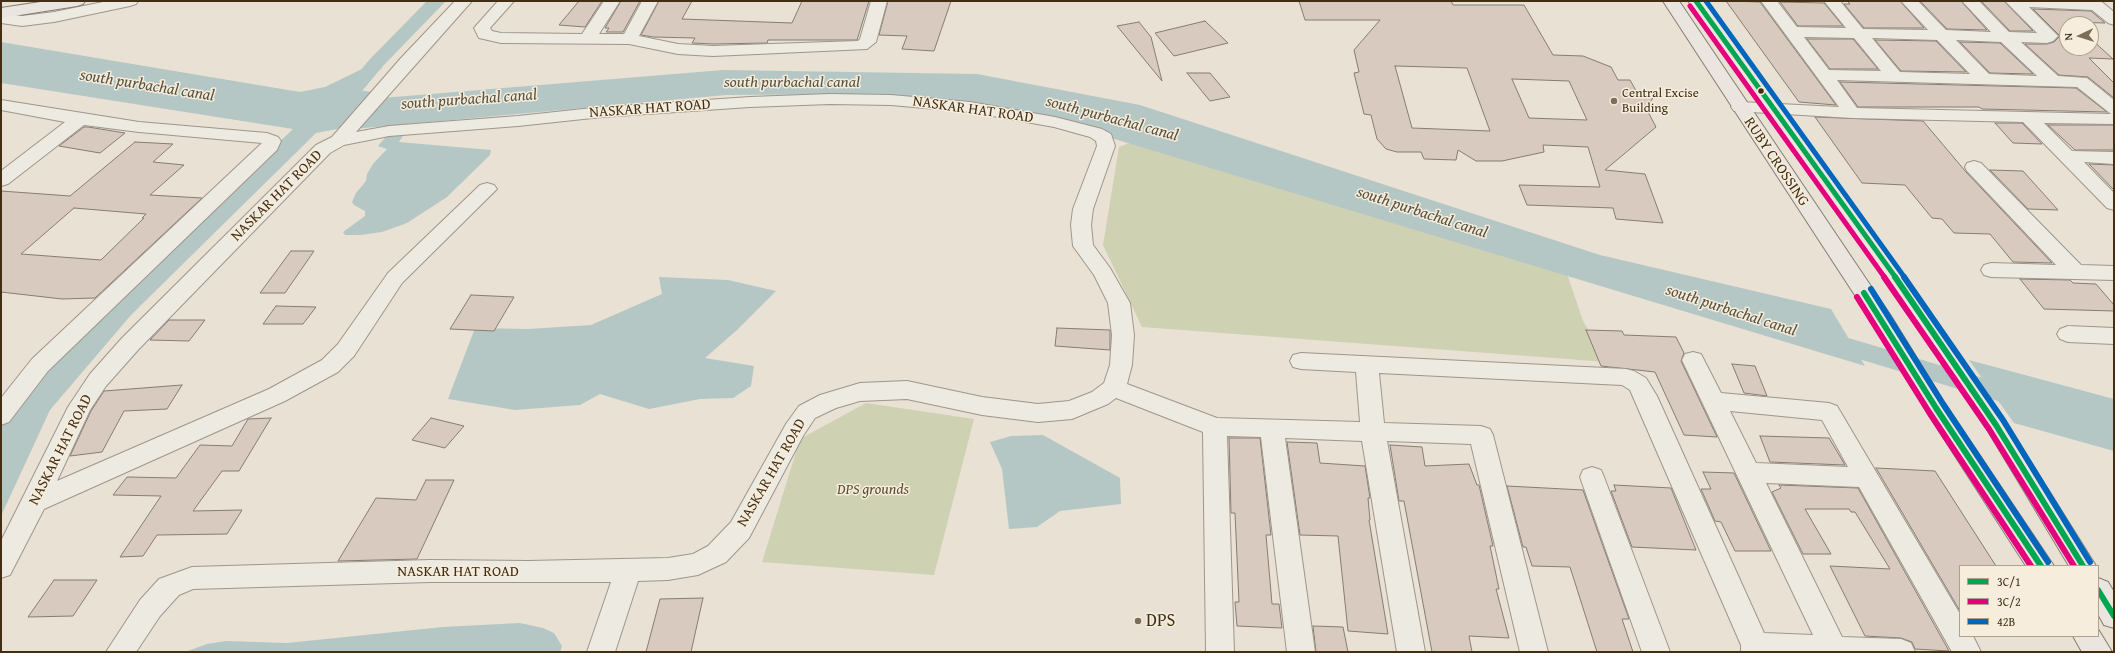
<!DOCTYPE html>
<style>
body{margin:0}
#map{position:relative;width:2115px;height:653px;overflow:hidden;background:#e9e1d3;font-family:"Gentium Book Plus",serif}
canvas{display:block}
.frame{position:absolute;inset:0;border:2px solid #422e14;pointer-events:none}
.legend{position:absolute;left:1959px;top:565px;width:140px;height:72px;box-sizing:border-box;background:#f6eddd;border:1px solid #aea18d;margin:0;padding:5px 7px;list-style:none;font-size:12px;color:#422e14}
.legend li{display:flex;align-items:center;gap:8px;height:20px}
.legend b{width:20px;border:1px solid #aea18d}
.north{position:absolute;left:2059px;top:16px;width:40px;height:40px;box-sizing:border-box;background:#f6eddd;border:1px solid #aea18d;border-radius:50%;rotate:266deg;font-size:11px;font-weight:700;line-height:16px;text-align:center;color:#422e14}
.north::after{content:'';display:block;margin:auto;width:14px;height:18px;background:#7c6d57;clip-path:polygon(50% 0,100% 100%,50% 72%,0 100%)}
</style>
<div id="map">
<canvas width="2115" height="653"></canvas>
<div class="frame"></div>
<ul class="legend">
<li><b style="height:5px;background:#00a651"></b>3C/1</li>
<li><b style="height:5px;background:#e5007d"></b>3C/2</li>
<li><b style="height:5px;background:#0065bd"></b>42B</li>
</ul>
<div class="north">N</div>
</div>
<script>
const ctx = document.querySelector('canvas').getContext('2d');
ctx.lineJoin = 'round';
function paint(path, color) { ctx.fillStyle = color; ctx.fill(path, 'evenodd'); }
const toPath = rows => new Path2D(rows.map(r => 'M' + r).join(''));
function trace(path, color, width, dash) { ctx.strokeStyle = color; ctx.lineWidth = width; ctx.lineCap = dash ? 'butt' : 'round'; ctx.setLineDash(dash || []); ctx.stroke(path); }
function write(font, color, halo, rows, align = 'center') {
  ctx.font = font + ' "Gentium Book Plus",serif'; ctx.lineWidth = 3; ctx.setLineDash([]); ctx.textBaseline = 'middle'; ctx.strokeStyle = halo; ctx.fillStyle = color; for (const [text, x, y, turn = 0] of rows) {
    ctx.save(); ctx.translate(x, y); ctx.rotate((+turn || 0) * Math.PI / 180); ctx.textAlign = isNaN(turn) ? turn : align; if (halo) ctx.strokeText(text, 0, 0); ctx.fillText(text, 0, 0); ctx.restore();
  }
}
const green = toPath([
 [1161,131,1561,256,1583,321,1607,362,1142,327,1103,245,1119,147],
 [866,403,974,419,934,575,762,562,800,439]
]);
const water = toPath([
 [1,42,300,92,325,87,364,68,383,67,357,90,373,92,342,128,316,133,131,315,50,410,1,516,1,419,41,369,293,129,1,83],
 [723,70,977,74,1140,105,1600,255,1831,309,1865,366,1022,111,882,94,726,95,353,129,382,98],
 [390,132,405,133,399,142,491,150,490,155,447,197,407,223,382,232,361,235,345,235,343,232,365,216,365,211,354,205,352,202,356,193,366,181,367,174,373,164,387,149,378,146],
 [659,277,728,280,776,291,737,330,705,358,754,366,751,386,733,398,700,399,649,409,600,394,580,405,515,410,448,399,475,328,528,329,591,325,662,294],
 [1969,360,2114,399,2114,451,2014,423],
 [1043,435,1120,478,1121,504,1060,511,1037,527,1009,529,1002,469,990,442,1011,436],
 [520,623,543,628,554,633,562,646,560,652,185,652,207,644,226,641,287,643,443,627]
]);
const canal = toPath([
 [427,1,446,1,382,67,358,96,351,98,344,96,342,92,370,59,427,1],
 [1825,331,2030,392,2034,399,2030,406,2021,408,1816,346,1813,340,1816,334,1825,331]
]);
const building = toPath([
 [579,1,602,1,585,27,559,25,579,1],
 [621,1,640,1,623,32,606,32,609,28,605,28,621,1],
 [659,1,692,1,682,19,792,23,802,1,869,1,857,40,768,40,767,43,713,44,692,43,695,38,653,37,641,35,659,1],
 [888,1,951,1,934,51,902,49,907,36,879,35,888,1],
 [1299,1,1451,1,1453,5,1524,5,1553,55,1583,56,1611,67,1618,80,1630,80,1639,96,1653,98,1646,108,1656,127,1605,170,1645,174,1663,223,1616,219,1613,208,1527,205,1519,185,1600,187,1588,147,1543,145,1544,152,1502,161,1476,161,1458,150,1456,160,1424,159,1421,152,1397,152,1386,149,1377,139,1371,115,1364,114,1354,73,1359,72,1354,50,1380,20,1305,20,1299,1],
 [1395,66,1467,68,1490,131,1412,128,1395,66],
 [1512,79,1569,81,1587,120,1529,118,1512,79],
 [1726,1,1760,2,1836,105,1799,102,1726,1],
 [1847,1,1900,1,1924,28,1864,28,1844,4,1850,4,1847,1],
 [1920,1,1961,1,1987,30,1947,29,1920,1],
 [1981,1,2004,1,2033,31,2010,31,1981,1],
 [1780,2,1824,3,1843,26,1798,26,1780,2],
 [2033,9,2091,11,2105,23,2071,22,2073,24,2067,24,2067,48,2091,48,2091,39,2113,59,2089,58,2114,83,2114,98,2088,77,2059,75,2025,44,2047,44,2054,42,2060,36,2033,9],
 [1205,21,1228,43,1174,56,1155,33,1205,21],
 [1139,22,1151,37,1162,81,1117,26,1139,22],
 [1807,39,1853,39,1878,69,1830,69,1807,39],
 [1875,40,1936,41,1966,72,1901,71,1875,40],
 [1960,42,2000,43,2033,74,1990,73,1960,42],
 [1187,73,1210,73,1230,97,1210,101,1187,73],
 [1840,82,2076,88,2107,112,1982,109,1979,107,1858,107,1840,82],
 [1815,117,1923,121,1966,172,2052,263,2013,262,1990,234,1954,233,1942,219,1932,218,1905,185,1862,183,1815,117],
 [1995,123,2022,123,2042,144,2013,143,1995,123],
 [2048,125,2114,125,2114,150,2075,150,2048,125],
 [84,127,88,127,125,133,100,153,59,146,84,127],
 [135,142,173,144,153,162,184,165,150,195,202,198,95,298,62,299,1,292,1,191,70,196,135,142],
 [74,208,146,214,142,218,144,218,101,260,21,254,74,208],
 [2089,164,2114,165,2114,190,2089,164],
 [1990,170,2023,171,2058,210,2028,209,1990,170],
 [291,251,314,251,285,293,260,293,291,251],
 [2020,279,2070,280,2073,283,2096,284,2114,305,2114,311,2044,309,2020,279],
 [471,295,514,297,494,331,450,329,471,295],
 [276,306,316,307,303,324,263,324,276,306],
 [169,320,205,320,189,341,150,340,169,320],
 [1057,328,1110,330,1110,350,1055,346,1057,328],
 [1586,330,1622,331,1624,335,1676,337,1684,353,1681,361,1717,437,1684,435,1655,372,1601,366,1586,330],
 [1732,364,1755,366,1767,396,1744,393,1732,364],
 [182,385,167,409,124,411,102,452,70,456,91,411,104,391,182,385],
 [271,418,239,471,222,471,193,511,242,510,227,534,157,535,143,556,120,557,161,496,113,495,127,477,176,478,200,445,232,446,248,419,271,418],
 [431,418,464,426,445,448,412,440,431,418],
 [1760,436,1829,438,1845,465,1770,462,1760,436],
 [1229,438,1260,438,1271,535,1266,535,1272,604,1279,604,1282,628,1237,626,1235,602,1239,602,1235,513,1231,513,1229,438],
 [1287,442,1317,443,1320,463,1365,466,1370,498,1368,498,1370,520,1369,520,1388,634,1348,631,1338,536,1300,535,1287,442],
 [1390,445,1422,447,1425,466,1469,464,1477,485,1479,485,1493,546,1490,546,1499,589,1496,589,1509,638,1469,636,1472,652,1432,652,1404,501,1399,501,1390,445],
 [1876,468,1935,471,1996,566,1960,566,1960,611,1876,468],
 [1703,472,1734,473,1771,551,1735,551,1721,522,1715,521,1701,489,1711,489,1703,472],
 [426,480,454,480,417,559,338,561,376,498,416,500,426,480],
 [1614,485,1671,488,1696,550,1632,547,1611,491,1616,491,1614,485],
 [1779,485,1858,488,1949,651,1915,649,1912,642,1901,638,1865,636,1830,566,1890,569,1855,512,1851,512,1849,509,1805,509,1831,554,1803,554,1772,492,1781,488,1779,485],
 [1507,486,1583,490,1629,619,1622,619,1633,652,1597,652,1570,567,1532,566,1526,547,1523,547,1507,486],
 [54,580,97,580,73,616,28,617,54,580],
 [703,598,691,652,646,652,660,599,703,598],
 [1313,626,1343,627,1348,652,1316,652,1313,626]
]);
const minor = toPath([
 [108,1,138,1,136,4,130,6,54,22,22,26,1,23,1,13,22,16,54,12,108,1],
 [455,1,472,1,356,132,389,126,518,116,602,107,750,97,830,94,891,95,970,102,1055,117,1102,129,1111,134,1115,146,1093,209,1091,225,1093,245,1110,268,1130,303,1134,335,1132,365,1127,384,1217,418,1360,422,1356,372,1301,369,1293,367,1290,361,1293,355,1301,353,1626,369,1634,371,1646,378,1657,396,1764,633,1813,635,1682,360,1685,354,1693,352,1701,354,1721,393,1829,403,1837,406,1960,614,1960,636,1973,636,1981,652,1952,652,1859,487,1766,483,1842,637,1901,639,1911,643,1915,652,1741,652,1741,645,1630,390,1622,385,1379,373,1384,423,1481,426,1490,429,1493,435,1548,652,1520,652,1471,444,1387,441,1425,652,1397,652,1362,441,1285,438,1315,652,1287,652,1261,437,1227,436,1234,652,1206,652,1203,432,1116,398,1108,404,1072,419,1038,422,982,415,907,399,860,401,836,408,815,418,803,436,749,538,726,562,698,575,668,580,638,581,615,652,587,652,611,582,430,582,193,589,179,595,160,616,136,652,106,652,140,600,159,579,192,567,430,560,528,561,668,558,693,554,708,546,731,522,786,424,799,406,820,395,860,383,907,381,982,397,1038,404,1069,401,1092,392,1104,383,1110,365,1112,335,1108,303,1094,275,1073,246,1071,225,1073,209,1097,146,1096,141,1090,137,1054,127,970,112,891,105,830,104,750,107,602,117,518,126,389,136,344,145,330,153,138,350,106,386,90,410,57,481,269,389,322,360,338,344,388,273,480,185,487,183,494,185,497,189,402,283,354,356,338,372,285,401,44,509,10,575,1,578,1,541,68,407,90,374,122,338,316,145,332,137,401,58,455,1],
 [1730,411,1822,420,1848,467,1756,463,1730,411],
 [498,1,514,1,490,28,492,31,501,33,582,34,604,1,620,1,599,34,624,34,642,1,658,1,639,36,678,44,713,46,858,41,860,39,871,1,887,1,876,42,867,49,713,56,678,54,629,44,501,43,479,38,474,28,498,1],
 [1761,1,1777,1,1797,27,1846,28,1824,1,1840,1,1863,29,1928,30,1901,1,1918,1,1946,30,1991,32,1962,1,1979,1,2009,32,2037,33,2005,1,2102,2,2114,12,2114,25,2108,23,2092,10,2029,7,2058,36,2053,41,2047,43,2021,42,2058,76,2087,78,2114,100,2114,124,2044,123,2072,151,2114,152,2114,164,2084,162,2114,193,2114,210,2107,208,2023,122,1852,118,1734,111,1731,107,1734,103,1740,102,1839,107,1761,1],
 [1804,37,1854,38,1881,71,1829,70,1804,37],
 [1872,38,1937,40,1970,74,1900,72,1872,38],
 [1956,40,2001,42,2037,76,1989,74,1956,40],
 [1837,80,2077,87,2111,114,1857,108,1837,80],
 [1,100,139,122,267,133,278,137,281,141,277,150,48,371,9,422,1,425,1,398,32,359,262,143,139,132,84,125,8,184,1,186,1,171,65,122,1,110,1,100],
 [1974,161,1981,163,2081,265,2114,266,2114,280,1991,277,1984,275,1981,270,1984,265,1991,263,2056,265,1967,171,1965,167,1967,163,1974,161],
 [2068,326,2114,328,2114,344,2068,342,2060,339,2057,334,2060,329,2068,326],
 [1592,467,1601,470,1604,477,1670,652,1642,652,1580,477,1583,470,1592,467]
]);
const primary = toPath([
 [47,1,85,1,83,4,77,6,1,18,1,8,47,1],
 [1663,1,1679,1,1891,316,1944,402,2054,566,2026,566,1928,414,1875,326,1663,1],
 [1688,1,1704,1,1894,261,2004,419,2096,566,2069,566,1988,431,1880,271,1688,1],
 [2098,578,2108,582,2114,592,2114,628,2104,625,2098,614,2098,578],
 [2098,629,2112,652,2082,652,2073,636,2098,636,2098,629]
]);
const bus1Far1 = toPath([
 [1696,1,1896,278]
]);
const bus1 = toPath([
 [1895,277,1996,425,2083,566],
 [1864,293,1936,408,2041,566],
 [2098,590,2114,616]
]);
const bus2Far1 = toPath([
 [1690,6,1885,278]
]);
const bus2 = toPath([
 [1884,277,1989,429,2074,566],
 [1857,297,1929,412,2031,566]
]);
const bus3Far1 = toPath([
 [1706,1,1905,278]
]);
const bus3 = toPath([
 [1904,277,2003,420,2090,562],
 [1871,289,1943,404,2048,562]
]);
const markers = [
 [1761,91,3.5,"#422e14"],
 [1614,101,4,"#7c6d57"],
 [1138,621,4,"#7c6d57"]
];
const farPoinames = [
 ["Central Excise",1622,94],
 ["Building",1622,109]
];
const streetNames = [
 ["NASKAR HAT ROAD",650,109,-4],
 ["NASKAR HAT ROAD",973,110,8],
 ["RUBY CROSSING",1776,162,56],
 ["NASKAR HAT ROAD",277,196,-45],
 ["NASKAR HAT ROAD",61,450,-63],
 ["NASKAR HAT ROAD",772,473,-60],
 ["NASKAR HAT ROAD",458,572]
];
const parkNames = [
 ["DPS grounds",873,490]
];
const waterNames = [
 ["south purbachal canal",792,83],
 ["south purbachal canal",147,86,9],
 ["south purbachal canal",469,100,-4],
 ["south purbachal canal",1112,119,15],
 ["south purbachal canal",1422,213,18],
 ["south purbachal canal",1731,311,18]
];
const nearPoinames = [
 ["DPS",1146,621]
];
paint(green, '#cfd1b3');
paint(water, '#b4c7c5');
paint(canal, '#b4c7c5');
paint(building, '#d9cac0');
trace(building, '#857d72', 1);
trace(minor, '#9e968b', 2);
trace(primary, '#857d72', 2);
paint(minor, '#edeae2');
paint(primary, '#eae5de');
trace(bus1Far1, '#00a651', 5);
trace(bus1, '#00a651', 6);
trace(bus2Far1, '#e5007d', 5);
trace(bus2, '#e5007d', 6);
trace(bus3Far1, '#0065bd', 5);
trace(bus3, '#0065bd', 6);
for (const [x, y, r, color] of markers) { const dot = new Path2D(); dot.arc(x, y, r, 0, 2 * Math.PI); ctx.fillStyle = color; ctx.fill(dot); trace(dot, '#f6eddd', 1.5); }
write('13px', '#422e14', '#f6eddd', farPoinames, 'left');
write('15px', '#422e14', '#f6eddd', streetNames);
write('italic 15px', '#5a4c2e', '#f6eddd', parkNames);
write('italic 16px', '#59523f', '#f6eddd', waterNames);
write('18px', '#422e14', '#f6eddd', nearPoinames, 'left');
</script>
